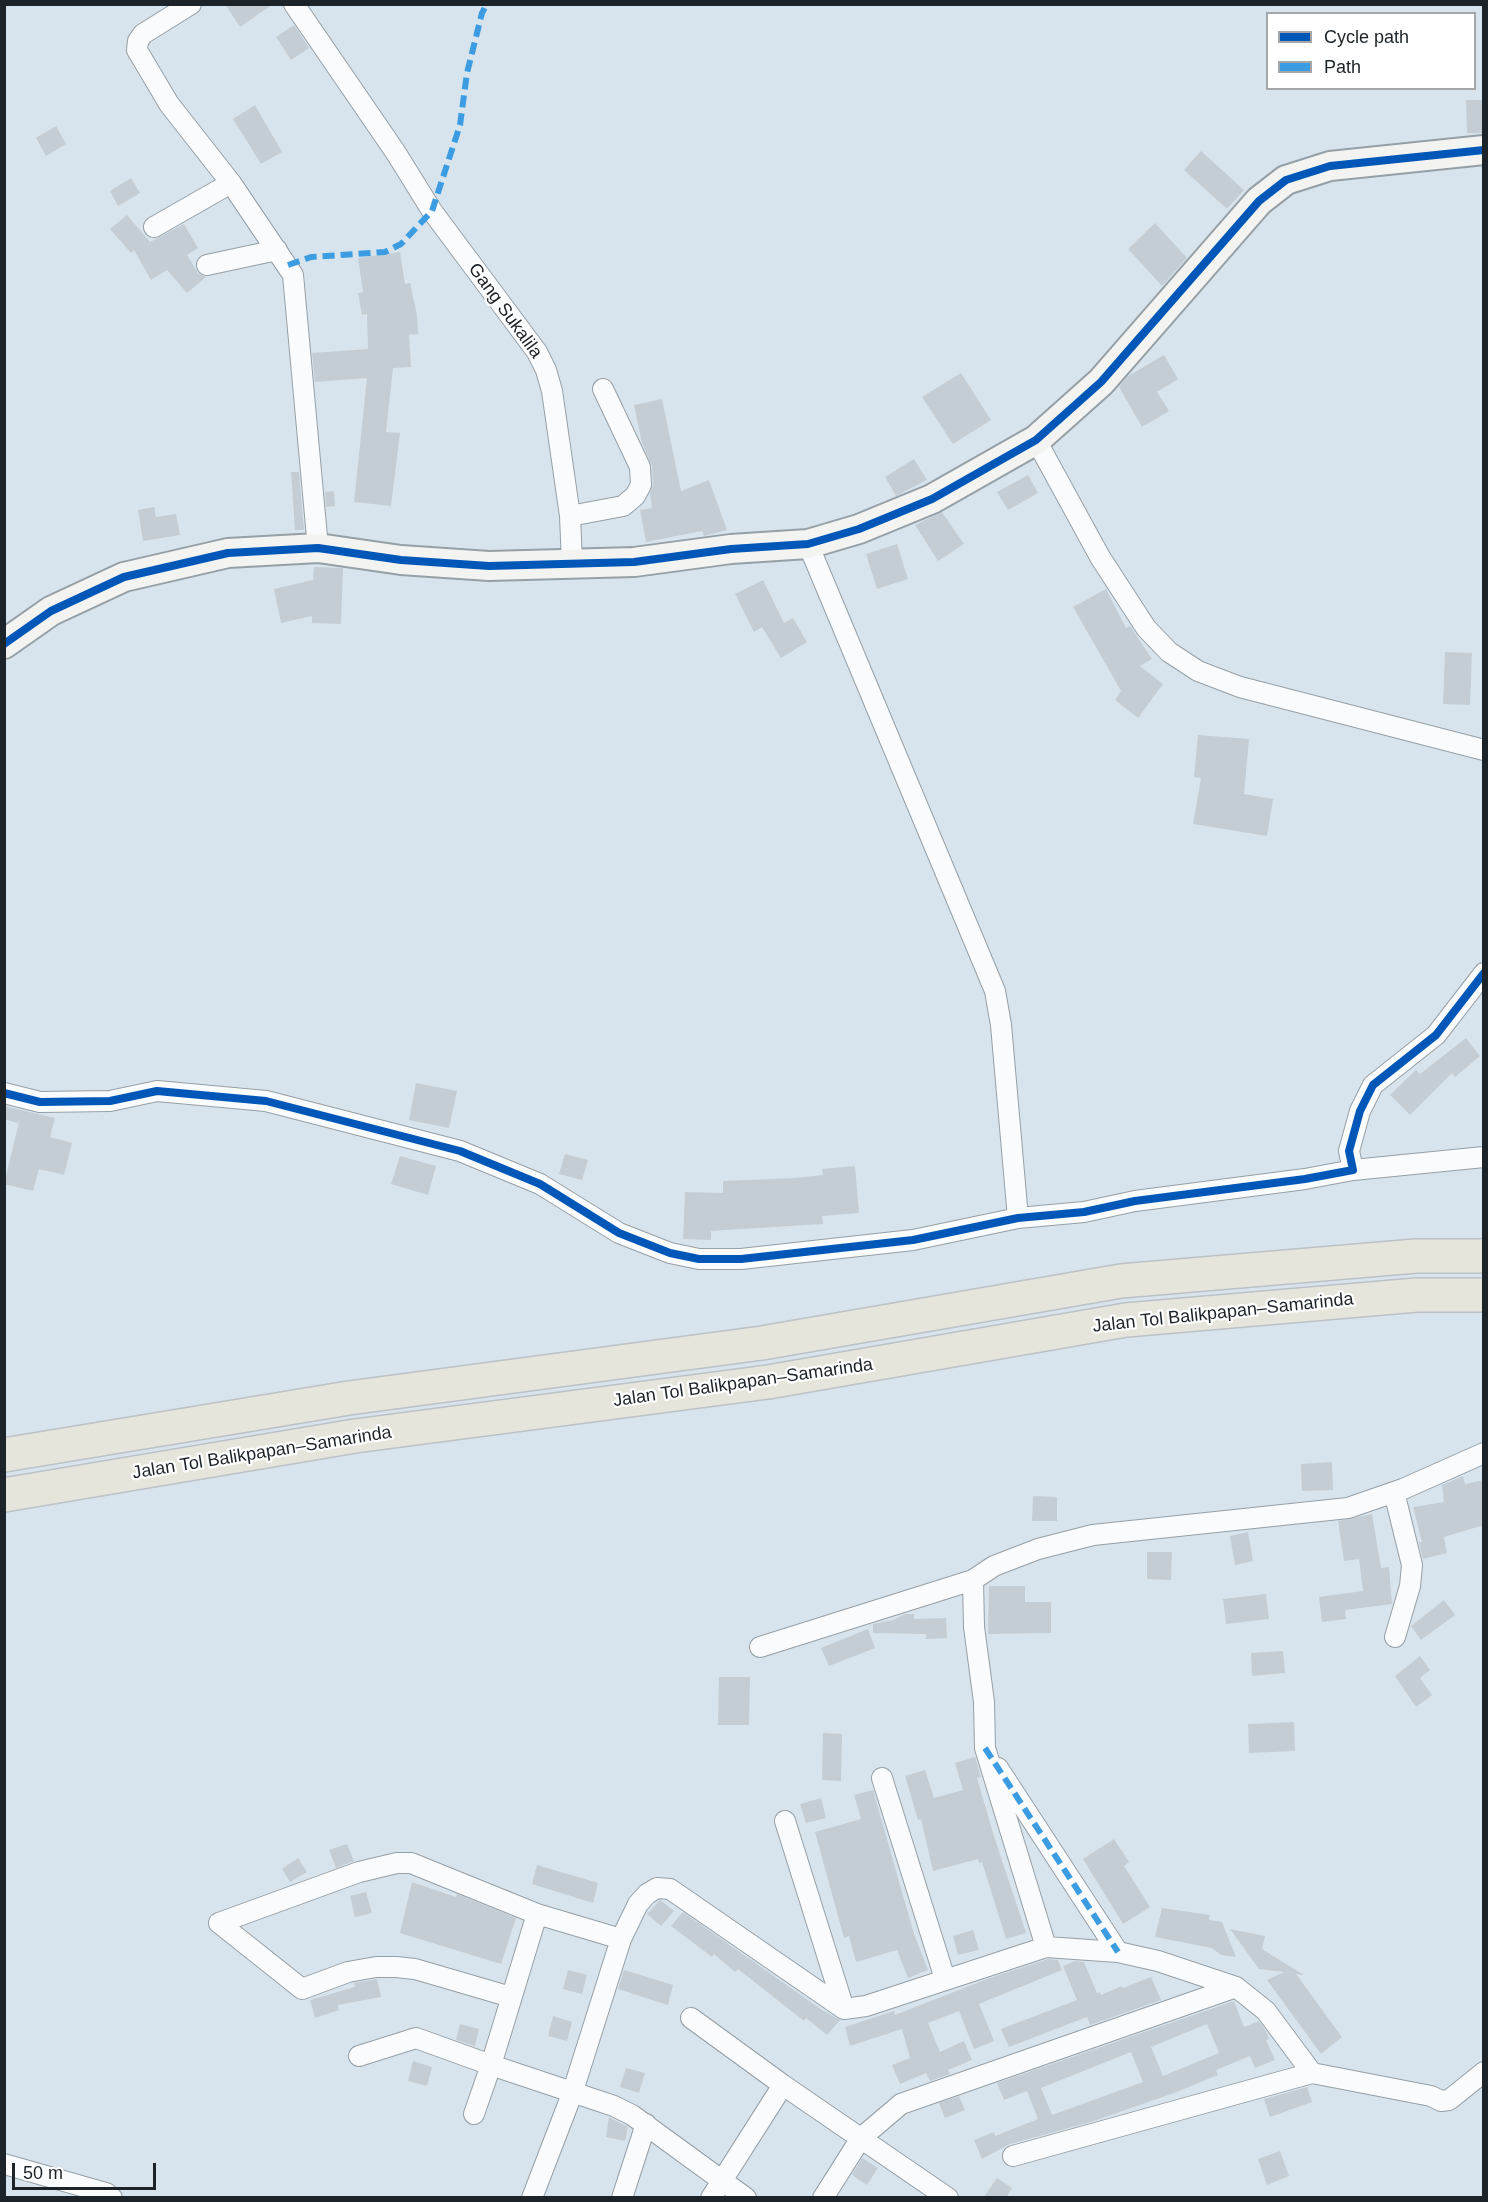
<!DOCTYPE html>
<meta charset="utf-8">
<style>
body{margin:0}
#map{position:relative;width:1488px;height:2202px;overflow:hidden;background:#d8e4ed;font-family:Arial,sans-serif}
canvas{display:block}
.frame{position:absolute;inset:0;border:6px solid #1c2329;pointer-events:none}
.legend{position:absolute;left:1266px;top:12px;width:210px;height:78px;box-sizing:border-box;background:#fff;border:2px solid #a4a7a9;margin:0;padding:8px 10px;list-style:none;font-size:18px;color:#1c2329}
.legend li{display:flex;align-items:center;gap:12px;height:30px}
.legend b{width:30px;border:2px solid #a4a7a9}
.scale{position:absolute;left:12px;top:2163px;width:144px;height:27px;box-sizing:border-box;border:3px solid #1c2329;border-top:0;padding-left:8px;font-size:18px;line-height:21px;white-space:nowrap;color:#1c2329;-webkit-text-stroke:4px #fff;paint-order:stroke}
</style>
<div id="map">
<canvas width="1488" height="2202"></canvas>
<div class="frame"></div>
<ul class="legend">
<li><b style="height:8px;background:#0057b8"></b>Cycle path</li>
<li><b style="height:8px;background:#3c9ce1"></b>Path</li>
</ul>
<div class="scale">50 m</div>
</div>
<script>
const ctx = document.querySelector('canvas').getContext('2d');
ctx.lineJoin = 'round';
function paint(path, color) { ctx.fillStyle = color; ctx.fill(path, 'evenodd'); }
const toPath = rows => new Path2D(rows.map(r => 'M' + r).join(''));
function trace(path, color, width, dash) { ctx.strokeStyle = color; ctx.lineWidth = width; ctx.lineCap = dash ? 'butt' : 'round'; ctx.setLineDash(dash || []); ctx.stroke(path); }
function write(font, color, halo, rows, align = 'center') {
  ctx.font = font + ' Arial,sans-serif'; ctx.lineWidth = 4.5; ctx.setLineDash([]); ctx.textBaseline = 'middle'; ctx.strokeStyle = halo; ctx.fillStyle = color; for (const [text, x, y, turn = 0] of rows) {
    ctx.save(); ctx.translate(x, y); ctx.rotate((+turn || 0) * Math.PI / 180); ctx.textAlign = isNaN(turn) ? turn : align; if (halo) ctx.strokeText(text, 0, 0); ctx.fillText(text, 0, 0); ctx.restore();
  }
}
const building = toPath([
 [225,4,273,4,240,27],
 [294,25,309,48,291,60,276,37],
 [1466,100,1484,100,1484,133,1467,133],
 [255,105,282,152,261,164,233,119],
 [56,126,66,144,46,156,36,138],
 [1201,151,1244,190,1227,209,1184,170],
 [131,178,140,193,118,206,110,191],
 [127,215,150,242,184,224,198,248,187,255,198,273,206,277,187,293,167,270,151,280,134,250,131,253,110,229],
 [1155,223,1187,258,1162,286,1128,249],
 [400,252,405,284,410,283,417,315,418,334,409,335,411,367,393,368,386,432,400,433,391,506,354,502,367,378,315,382,312,353,368,349,367,314,362,315,358,293,363,292,358,258],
 [1164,355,1178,379,1157,392,1169,411,1142,427,1119,387,1128,376],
 [961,373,991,420,953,444,922,397],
 [662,399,681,491,709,480,727,530,704,536,702,531,646,542,640,510,652,508,650,494,653,485,652,466,642,443,634,405],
 [914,459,927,480,896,496,885,477],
 [291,472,299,472,304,530,295,530],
 [1028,475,1038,493,1008,510,997,492],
 [334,491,335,506,326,507,325,492],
 [154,507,156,517,176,514,180,535,143,541,138,510],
 [942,512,964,544,938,561,915,525],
 [897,544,908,579,877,589,866,554],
 [314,567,343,568,341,624,312,623,312,616,281,623,274,589,313,580],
 [763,580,784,623,793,618,807,642,781,658,762,627,754,632,735,594],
 [1106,589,1126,628,1130,626,1152,659,1140,666,1163,684,1138,718,1115,700,1121,691,1073,607],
 [1445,652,1472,653,1470,705,1443,704],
 [1198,735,1249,739,1244,794,1273,799,1267,836,1193,824,1201,778,1194,777],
 [1466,1038,1480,1056,1455,1077,1452,1073,1410,1115,1390,1095,1416,1070,1420,1074],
 [416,1083,457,1091,449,1128,409,1120],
 [4,1106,55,1118,50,1137,72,1143,64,1175,39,1169,33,1191,4,1184,20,1118,18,1123,4,1119],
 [565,1154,588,1160,582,1180,559,1174],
 [400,1156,436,1166,428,1195,391,1184],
 [855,1166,859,1213,822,1216,823,1224,711,1231,711,1240,683,1239,685,1192,723,1193,723,1181,794,1178,823,1175,822,1169],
 [1332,1462,1333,1490,1302,1491,1301,1464],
 [1463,1476,1465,1484,1484,1480,1484,1525,1444,1537,1447,1553,1423,1559,1419,1542,1422,1542,1413,1507,1444,1502,1442,1485],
 [1033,1496,1057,1497,1057,1521,1032,1521],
 [1372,1514,1381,1568,1389,1567,1392,1604,1345,1610,1346,1619,1322,1622,1319,1597,1363,1591,1359,1559,1344,1561,1338,1521],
 [1248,1532,1253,1561,1235,1565,1230,1536],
 [1147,1552,1172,1552,1171,1580,1147,1579],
 [989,1586,1025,1586,1025,1602,1051,1602,1051,1633,988,1634],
 [1266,1594,1269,1619,1226,1624,1223,1599],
 [1444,1600,1455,1615,1421,1640,1411,1626],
 [905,1614,914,1614,914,1619,946,1618,947,1638,926,1639,926,1634,873,1633,873,1624,893,1620],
 [868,1629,875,1648,829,1666,821,1648],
 [1283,1651,1285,1673,1252,1676,1251,1653],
 [1420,1656,1430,1670,1420,1678,1432,1695,1416,1707,1395,1676],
 [719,1677,750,1677,749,1725,718,1725],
 [1294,1722,1295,1751,1249,1753,1248,1724],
 [823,1733,842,1734,841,1781,822,1780],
 [975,1757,981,1777,977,1778,993,1833,1026,1933,1006,1939,982,1862,979,1863,978,1859,933,1871,921,1819,918,1820,905,1776,925,1770,934,1798,963,1790,955,1763],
 [873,1790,914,1934,928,1970,908,1978,897,1950,856,1962,849,1936,844,1938,815,1832,861,1819,854,1795],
 [821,1798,826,1818,806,1823,800,1804],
 [1114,1839,1129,1862,1124,1866,1150,1907,1123,1924,1083,1859],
 [347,1844,354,1861,336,1868,329,1850],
 [298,1858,307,1872,290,1882,282,1869],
 [537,1865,598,1883,593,1903,532,1884],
 [412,1882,456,1897,457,1894,516,1918,501,1964,400,1933],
 [366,1892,372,1913,355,1917,350,1896],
 [660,1900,674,1911,661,1926,647,1914],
 [1162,1908,1210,1915,1209,1920,1222,1922,1236,1957,1221,1955,1212,1948,1155,1937],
 [683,1912,822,2010,840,2020,827,2035,806,2018,804,2021,738,1969,735,1972,714,1954,712,1957,671,1926],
 [1230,1929,1265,1936,1262,1949,1304,1975,1296,1974,1342,2037,1321,2054,1267,1980,1284,1972,1259,1969],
 [973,1930,979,1950,958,1955,953,1936],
 [1048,1959,1058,1960,1062,1970,979,2004,994,2041,974,2049,959,2011,928,2023,940,2052,964,2041,972,2060,948,2070,950,2074,930,2081,926,2073,900,2084,892,2065,910,2058,902,2029,850,2046,845,2027,894,2011,895,2015,987,1979],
 [1075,1961,1084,1962,1097,1993,1100,1992,1101,1995,1122,1986,1123,1988,1151,1977,1161,2000,1090,2025,1087,2017,1009,2047,1001,2029,1077,2000,1063,1966],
 [568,1970,587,1975,582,1994,563,1989],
 [624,1970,673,1985,668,2005,618,1989],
 [377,1979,381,1997,338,2005,339,2010,315,2018,310,2000,355,1987,354,1983],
 [1234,2001,1244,2027,1259,2021,1266,2031,1269,2039,1266,2040,1275,2060,1255,2068,1250,2056,1216,2070,1218,2075,1174,2093,1091,2122,1010,2144,982,2159,974,2140,994,2132,995,2136,1038,2119,1027,2091,1004,2100,997,2083],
 [1207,2024,1219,2053,1163,2076,1151,2047],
 [1131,2052,1143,2082,1052,2115,1041,2088],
 [553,2016,572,2022,567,2041,548,2036],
 [460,2024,479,2029,475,2046,456,2040],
 [413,2061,432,2067,427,2086,408,2081],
 [626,2068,645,2073,639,2093,620,2087],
 [1307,2087,1312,2102,1270,2117,1264,2099],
 [959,2096,965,2110,945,2118,939,2103],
 [609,2117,628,2127,625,2141,606,2137],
 [1280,2151,1289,2176,1267,2185,1258,2159],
 [862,2158,878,2168,867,2185,852,2175],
 [997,2178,1012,2188,1006,2198,983,2198]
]);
const street = toPath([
 [191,4,143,34,138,41,137,50,169,104,231,183,293,275,318,548],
 [294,4,396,153,432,211,537,352,546,370,552,391,570,516,572,563],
 [154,227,231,183],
 [207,265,277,250],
 [1036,440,1100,557,1146,628,1169,652,1198,671,1240,687,1484,750],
 [570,516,623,506,635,496,641,485,640,467,603,389],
 [808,544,995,991,1001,1025,1018,1218],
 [4,1093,40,1102,110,1101,157,1091,266,1101,460,1151,540,1184,619,1233,670,1253,699,1259,741,1259,913,1240,1018,1218,1084,1212,1135,1201,1305,1179,1353,1170,1349,1151,1360,1111,1373,1085,1436,1035,1484,973],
 [1353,1170,1484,1157],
 [1394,1492,1412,1565,1410,1586,1395,1637],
 [760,1647,973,1580],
 [998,1768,1118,1952],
 [882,1778,945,1979],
 [785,1821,844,2009],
 [219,1923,359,1872,397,1863,411,1863,537,1914,491,2065,614,2106,632,2115,746,2198],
 [219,1923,302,1989,348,1972,376,1967,396,1967,415,1969,511,1997],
 [621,1939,638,1904,647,1894,657,1888,670,1889,844,2009,866,2006,1046,1947,1118,1952,1158,1961,1236,1987,1266,2011,1312,2073,1431,2096,1441,2101,1449,2100,1484,2072],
 [1046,1947,985,1748,984,1702,974,1627,973,1580,994,1566,1038,1549,1093,1535,1348,1508,1403,1489,1484,1453],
 [691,2018,783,2085,948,2198],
 [359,2056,416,2038,491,2065,474,2114],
 [1013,2156,1312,2073],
 [4,2164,106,2193,112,2198],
 [532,2198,572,2094,621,1939,537,1914],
 [622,2198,646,2124],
 [711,2198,783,2085],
 [823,2198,861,2138,901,2104,1236,1987]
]);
const secondary = toPath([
 [4,644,51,611,124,577,228,553,318,548,401,560,489,566,634,562,731,549,808,544,859,529,932,499,1036,440,1101,382,1259,201,1286,180,1330,166,1484,150]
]);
const highway = toPath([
 [4,1455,349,1398,762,1343,1121,1281,1416,1256,1484,1256],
 [4,1495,355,1436,768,1382,1126,1320,1417,1295,1484,1295]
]);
const quiet = toPath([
 [288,265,311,257,385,252,401,244,432,211,460,125,467,73,482,13,487,4],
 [985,1748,1118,1952]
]);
const cycleway = toPath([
 [4,644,51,611,124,577,228,553,318,548,401,560,489,566,634,562,731,549,808,544,859,529,932,499,1036,440,1101,382,1259,201,1286,180,1330,166,1484,150],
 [4,1093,40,1102,110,1101,157,1091,266,1101,460,1151,540,1184,619,1233,670,1253,699,1259,741,1259,913,1240,1018,1218,1084,1212,1135,1201,1305,1179,1353,1170,1349,1151,1360,1111,1373,1085,1436,1035,1484,973]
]);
const streetNames = [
 ["Gang Sukalila",505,311,54],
 ["Jalan Tol Balikpapan–Samarinda",1223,1313,-6],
 ["Jalan Tol Balikpapan–Samarinda",743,1383,-8],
 ["Jalan Tol Balikpapan–Samarinda",262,1453,-9]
];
paint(building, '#c4cdd4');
trace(street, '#959fa6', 22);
trace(secondary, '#959fa6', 32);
trace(highway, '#bbc1c6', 36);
trace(street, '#f9fbfc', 20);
trace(secondary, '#f3f4f2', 28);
trace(highway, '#e6e5db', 33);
trace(quiet, '#3c9ce1', 6, [12, 6]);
trace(cycleway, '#0057b8', 8);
write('18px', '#1c2329', '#fff', streetNames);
</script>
